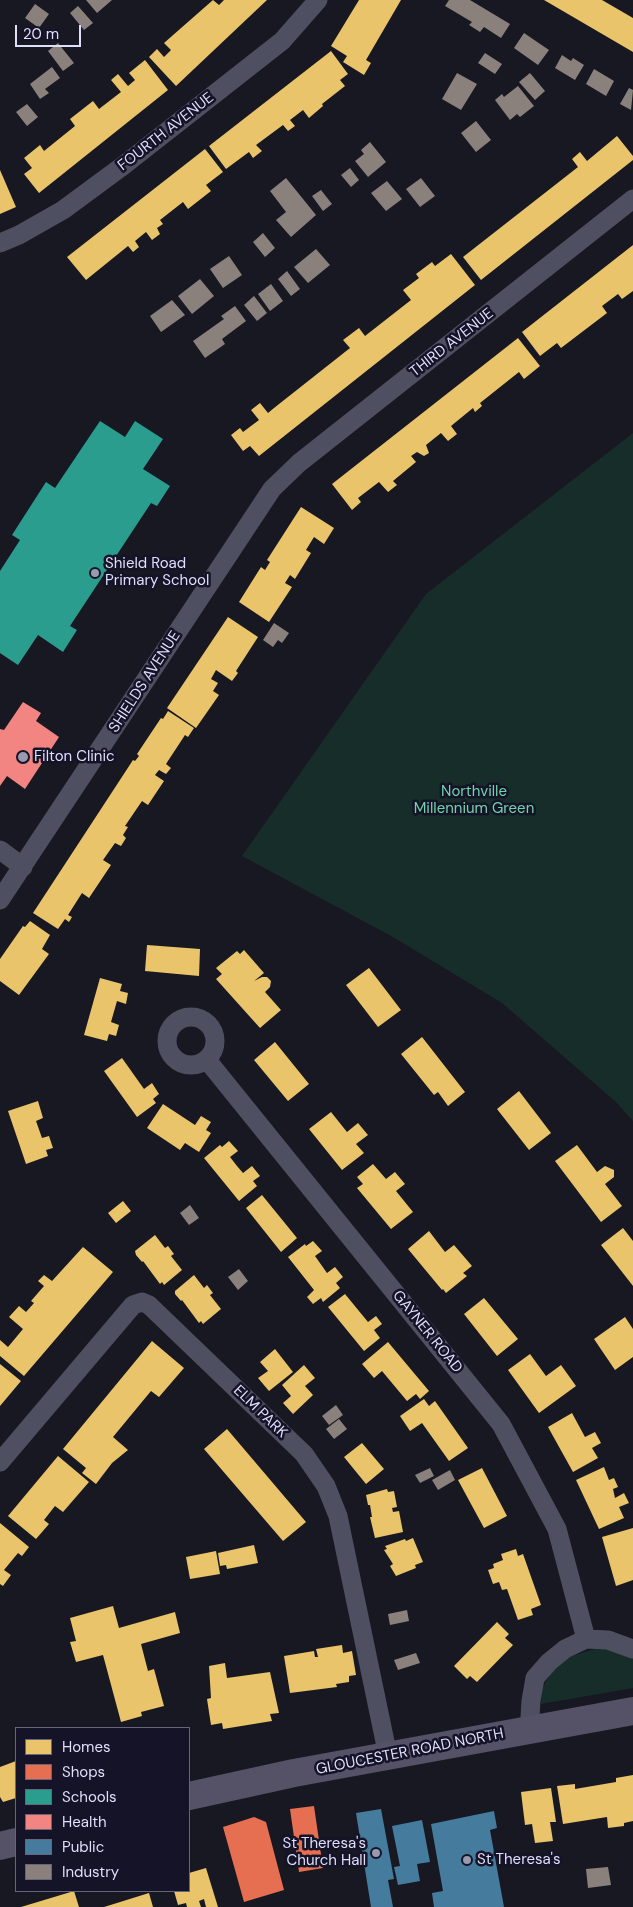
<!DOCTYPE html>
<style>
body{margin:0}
#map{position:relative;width:633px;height:1907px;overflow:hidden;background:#181822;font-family:"DM Sans",sans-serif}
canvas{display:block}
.legend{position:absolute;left:15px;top:1727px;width:175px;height:165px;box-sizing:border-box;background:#141327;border:1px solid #65657c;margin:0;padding:6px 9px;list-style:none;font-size:15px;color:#dedffb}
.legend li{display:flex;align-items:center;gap:10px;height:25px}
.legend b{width:25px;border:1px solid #65657c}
.scale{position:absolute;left:15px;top:25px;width:66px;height:22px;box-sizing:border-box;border:2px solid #dedffb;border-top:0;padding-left:6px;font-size:15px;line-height:18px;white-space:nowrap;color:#dedffb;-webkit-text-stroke:4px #141327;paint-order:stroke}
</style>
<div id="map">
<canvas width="633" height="1907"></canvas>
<ul class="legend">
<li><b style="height:14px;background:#e9c46a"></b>Homes</li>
<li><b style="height:14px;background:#e76f51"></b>Shops</li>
<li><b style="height:14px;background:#2a9d8f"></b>Schools</li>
<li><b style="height:14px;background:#f28482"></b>Health</li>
<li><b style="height:14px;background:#457b9d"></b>Public</li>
<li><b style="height:14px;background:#8a817c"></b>Industry</li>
</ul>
<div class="scale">20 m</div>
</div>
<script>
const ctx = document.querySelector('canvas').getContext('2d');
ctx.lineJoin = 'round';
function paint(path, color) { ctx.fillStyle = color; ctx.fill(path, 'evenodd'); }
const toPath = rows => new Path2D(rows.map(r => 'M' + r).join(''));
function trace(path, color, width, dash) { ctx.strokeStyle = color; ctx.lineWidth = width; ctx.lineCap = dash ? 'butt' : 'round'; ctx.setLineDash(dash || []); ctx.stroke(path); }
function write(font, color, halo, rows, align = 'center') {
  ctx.font = font + ' "DM Sans",sans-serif'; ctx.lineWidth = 5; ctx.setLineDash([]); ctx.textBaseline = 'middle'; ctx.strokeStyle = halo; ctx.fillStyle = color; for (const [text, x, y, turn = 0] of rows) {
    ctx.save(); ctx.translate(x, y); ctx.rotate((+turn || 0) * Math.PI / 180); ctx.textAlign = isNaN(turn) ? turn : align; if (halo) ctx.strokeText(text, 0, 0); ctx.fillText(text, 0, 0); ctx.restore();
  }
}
const green = toPath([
 [633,433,633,1121,616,1102,502,1003,393,937,242,856,426,594],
 [604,1646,633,1657,633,1688,541,1704,543,1687,552,1670,566,1658]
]);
const homes = toPath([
 [213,0,219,5,224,0,267,0,176,86,149,57,157,49,164,57,171,50,164,43],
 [359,0,401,0,366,60,371,63,364,75,343,62,347,56,331,46],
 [544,0,602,0,633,18,633,52],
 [331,51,348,74,340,80,345,86,322,104,323,106,309,118,303,110,290,120,295,126,288,131,283,125,256,145,262,151,253,158,249,152,226,169,209,146],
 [145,60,168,90,39,193,24,174,32,168,24,158,40,145,44,151,75,126,70,119,93,101,99,109,121,92,111,80,118,74,128,86,135,80,129,73],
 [617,136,633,156,633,160,481,280,463,257,578,167,572,159,580,152,587,161],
 [205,149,223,172,206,185,211,191,188,209,183,202,160,220,163,224,157,228,160,234,152,240,146,232,135,241,139,247,133,252,128,246,86,280,67,257],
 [0,170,16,207,0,214],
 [633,245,633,291,622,299,618,294,602,306,607,313,561,348,557,343,540,356,522,332],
 [451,254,475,285,259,456,250,446,243,451,231,435,240,428,243,432,259,420,251,410,260,403,268,413,274,408,350,348,343,340,359,328,365,336,411,300,403,290,419,278,416,274,432,262,435,266],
 [518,338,540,366,524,379,519,372,480,403,482,406,475,412,473,408,451,426,457,434,448,441,441,433,426,445,429,453,424,456,417,452,411,456,416,462,393,481,397,485,388,492,379,482,358,498,361,502,352,510,332,484],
 [301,507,334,528,324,544,314,537,306,550,311,553,295,579,290,575,285,583,292,587,269,622,239,602,261,567,265,570,270,562,267,560],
 [228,617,258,637,236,671,238,673,232,681,216,670,211,679,218,683,213,691,219,695,196,728,167,708],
 [168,711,194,728,188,737,185,735,166,764,171,768,166,774,159,770,155,775,164,781,148,805,142,801,125,826,128,827,123,835,126,838,121,846,115,843,103,860,111,865,89,898,82,893,68,915,72,917,69,922,65,919,58,929,33,913,133,760,135,761,139,756,137,754,161,718,163,719],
 [30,921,50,935,42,949,49,954,19,995,0,981,0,959,23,926,25,927],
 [147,945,200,949,199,976,145,971],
 [244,950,264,973,254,981,262,977,267,977,271,981,270,987,265,992,281,1010,260,1028,216,979,222,974,216,968,237,951,240,954],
 [369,968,401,1010,378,1027,346,985],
 [100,978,122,984,120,991,128,993,126,1004,117,1001,111,1022,119,1025,116,1036,109,1034,107,1041,84,1035],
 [422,1037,465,1092,448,1106,438,1092,434,1095,401,1054],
 [275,1042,309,1084,288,1101,254,1060],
 [122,1058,144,1089,152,1083,159,1094,153,1099,156,1103,137,1117,104,1071],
 [519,1091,551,1133,529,1150,497,1109],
 [38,1101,43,1118,36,1121,42,1138,49,1136,53,1148,46,1150,48,1156,26,1164,8,1111],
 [163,1104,195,1125,201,1116,211,1122,206,1130,211,1133,199,1152,185,1143,180,1150,147,1128],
 [331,1112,347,1132,358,1123,368,1135,356,1144,364,1153,342,1170,309,1129],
 [229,1141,238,1151,230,1157,237,1166,243,1173,252,1166,260,1176,253,1181,257,1186,239,1201,204,1158,220,1145,222,1147],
 [577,1145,597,1172,605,1166,614,1170,614,1177,605,1184,622,1206,601,1222,555,1161],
 [373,1164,386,1179,395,1172,405,1184,396,1191,413,1212,391,1229,357,1188,363,1184,357,1177],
 [262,1195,297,1238,281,1252,246,1208],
 [123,1201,131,1211,116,1223,108,1213],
 [623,1228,633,1241,633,1286,601,1245],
 [429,1231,445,1252,454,1245,472,1266,463,1273,467,1276,446,1293,443,1289,442,1290,408,1249],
 [155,1235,165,1248,168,1246,174,1254,171,1256,182,1270,164,1285,162,1282,160,1284,143,1261,142,1262,136,1255,135,1251],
 [313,1241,322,1251,315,1256,327,1273,335,1267,343,1277,336,1283,340,1288,323,1302,321,1298,313,1304,307,1297,314,1290,288,1257,305,1244,306,1246],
 [83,1247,113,1272,24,1376,0,1356,0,1340,8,1347,23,1329,9,1317,19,1306,26,1312,34,1303,31,1301,44,1286,38,1281,44,1275,52,1281],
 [194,1275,204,1288,207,1285,213,1293,210,1295,221,1309,203,1324,201,1321,199,1323,182,1300,181,1301,175,1294,175,1291],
 [345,1294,368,1322,376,1316,382,1324,374,1330,380,1338,364,1351,328,1307],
 [484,1298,518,1339,497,1356,464,1314],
 [625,1317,633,1329,633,1357,615,1370,594,1339],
 [152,1341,184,1368,159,1397,151,1391,113,1437,128,1450,112,1463,96,1484,82,1473,86,1468,63,1449],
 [388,1342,429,1391,420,1399,416,1394,407,1401,382,1371,374,1378,362,1364],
 [275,1349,293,1372,269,1391,258,1378,268,1371,260,1362],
 [530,1354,546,1376,561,1365,576,1386,539,1413,508,1370],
 [0,1364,21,1381,0,1406],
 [304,1365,315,1378,305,1386,313,1395,293,1414,283,1403,291,1396,282,1385],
 [424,1399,429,1406,435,1401,468,1448,449,1461,422,1423,410,1431,400,1416],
 [572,1413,585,1437,595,1432,601,1443,592,1448,598,1458,573,1472,548,1427],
 [227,1429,306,1522,283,1541,204,1449],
 [362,1443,384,1469,366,1484,344,1457],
 [58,1456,89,1482,63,1512,55,1506,44,1520,49,1524,36,1539,8,1516],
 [604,1467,609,1480,614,1478,618,1487,613,1489,615,1498,624,1493,629,1503,619,1507,624,1518,599,1529,576,1480],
 [482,1468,507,1516,484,1528,458,1480],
 [387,1489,388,1492,394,1491,397,1507,392,1508,393,1512,399,1511,403,1532,375,1538,370,1517,372,1517,370,1505,368,1505,366,1495],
 [0,1523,29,1547,22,1556,18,1553,4,1570,11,1575,3,1586,0,1584],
 [633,1528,633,1580,616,1586,602,1537],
 [413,1538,423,1562,415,1565,416,1568,396,1576,390,1566,393,1564,384,1550,387,1549,385,1546,405,1539,406,1541],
 [254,1545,258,1563,227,1569,226,1565,220,1566,218,1553],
 [516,1549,518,1556,523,1554,541,1605,531,1609,533,1615,518,1620,507,1589,502,1590,499,1582,493,1584,488,1570,494,1568,493,1564,503,1560,501,1554],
 [216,1551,220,1574,190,1579,186,1557],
 [113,1606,119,1628,175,1612,180,1633,141,1644,148,1671,154,1669,164,1706,141,1712,142,1716,121,1722,103,1655,76,1662,70,1642,76,1641,70,1618],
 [497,1622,509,1634,505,1638,513,1645,477,1682,470,1676,467,1679,454,1666],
 [342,1645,343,1653,352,1651,356,1675,349,1676,349,1682,336,1684,337,1687,290,1693,284,1656,314,1651,315,1657,318,1657,316,1649],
 [225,1663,227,1678,270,1672,279,1713,270,1714,272,1721,223,1729,222,1723,211,1725,207,1699,211,1698,209,1666],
 [16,1761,16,1798,3,1802,0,1797,0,1767],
 [633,1775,633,1821,624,1823,624,1826,608,1828,607,1817,563,1824,557,1786,575,1784,575,1789,616,1782,616,1778],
 [551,1788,556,1822,550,1822,553,1841,535,1843,532,1824,525,1825,521,1792],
 [206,1868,218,1907,206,1907,204,1899,199,1901,201,1907,187,1907,186,1903,178,1905,174,1891,189,1891,189,1873],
 [74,1891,79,1907,21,1907],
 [149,1893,153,1907,104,1907]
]);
const shops = toPath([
 [314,1806,323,1868,299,1872,290,1809],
 [254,1817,266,1822,284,1890,244,1902,223,1827]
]);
const schools = toPath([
 [100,421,125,437,135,421,163,439,143,469,170,486,157,506,151,503,70,626,77,630,63,652,38,635,18,665,0,653,0,571,20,540,12,535,46,482,55,488]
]);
const health = toPath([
 [23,702,41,713,36,721,59,737,25,789,7,776,0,786,0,729,4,730]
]);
const public = toPath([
 [381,1809,394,1879,388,1880,393,1907,371,1907,356,1813],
 [494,1811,497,1828,490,1830,504,1907,434,1907,432,1893,443,1891,431,1824],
 [422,1820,430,1862,417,1864,420,1881,398,1885,394,1867,400,1866,392,1826]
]);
const industry = toPath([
 [86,0,112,0,97,13],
 [449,0,470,0,510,24,501,38,484,27,480,32,469,25,472,22,445,6],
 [35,4,49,14,39,28,25,18],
 [78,6,93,23,84,30,70,13],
 [524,33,549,50,538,65,514,48],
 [58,43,74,63,63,71,48,51],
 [485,53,502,64,495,74,478,63],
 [562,55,571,61,573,58,584,65,575,80,555,68],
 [52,67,60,78,45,89,49,93,40,99,30,84],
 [594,69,614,81,606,96,586,84],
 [457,73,477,84,461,110,442,99],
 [530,73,545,91,535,100,519,82],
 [518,86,534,106,520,117,517,114,510,120,495,100,502,94,504,97],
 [629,88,633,90,631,110,620,104],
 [27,104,38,117,27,126,16,112],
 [476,121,491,140,476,152,461,133],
 [370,142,386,162,368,177,355,161,364,154,361,150],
 [350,168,359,180,351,187,341,175],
 [286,178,316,215,291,237,276,220,286,212,270,191],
 [421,178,435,196,420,207,406,189],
 [387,181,402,199,386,211,371,193],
 [321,190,332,204,323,211,312,196],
 [263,233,275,248,265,257,253,242],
 [316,249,330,265,308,283,294,267],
 [229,256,242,275,223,288,210,269],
 [287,271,300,289,291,296,278,279],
 [200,279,214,296,192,314,178,296],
 [271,284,283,301,270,311,258,294],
 [254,296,267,313,257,321,244,305],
 [172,300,185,315,161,332,150,316],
 [235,306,246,321,222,339,225,344,205,358,193,341,224,319,221,316],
 [274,623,289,633,282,643,278,640,273,647,263,640],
 [190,1205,199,1218,189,1225,180,1213],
 [239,1269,248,1281,238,1290,228,1277],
 [336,1405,343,1415,329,1425,322,1416],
 [339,1419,347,1429,334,1439,326,1429],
 [430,1468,434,1476,420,1483,415,1475],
 [450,1470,455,1480,438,1490,432,1480],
 [407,1610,409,1621,390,1625,388,1614],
 [416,1653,420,1663,398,1670,394,1660],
 [608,1867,611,1885,588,1888,586,1869]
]);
const minor = toPath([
 [0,243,19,235,63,210,124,165,282,41,318,0],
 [0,850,23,867],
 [0,900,272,489,299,463,633,199],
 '167 1041a24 24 0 1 1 48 0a24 24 0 1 1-48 0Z',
 [207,1060,501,1424,557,1529,586,1639],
 [0,1462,133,1305,142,1302,149,1305,304,1454,326,1486,338,1516,388,1756],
 [533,1728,530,1717,531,1701,535,1678,549,1662,565,1649,586,1639,608,1640,633,1649]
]);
const primary = toPath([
 [189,1796,294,1773,633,1711],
 [0,1846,16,1842]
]);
const markers = [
 [95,573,5,"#9999af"],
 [23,757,6,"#9999af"],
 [376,1853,5,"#9999af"],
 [467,1860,5,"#9999af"]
];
const streetNames = [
 ["FOURTH AVENUE",166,132,-38],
 ["THIRD AVENUE",452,343,-38],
 ["SHIELDS AVENUE",145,682,-57],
 ["GAYNER ROAD",427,1332,51],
 ["ELM PARK",260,1412,44],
 ["GLOUCESTER ROAD NORTH",410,1752,-11]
];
const poiNames = [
 ["Shield Road",105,564],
 ["Primary School",105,581],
 ["Filton Clinic",34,757],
 ["St Theresa's",366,1844,"right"],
 ["Church Hall",366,1861,"right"],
 ["St Theresa's",477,1860]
];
const parkNames = [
 ["Northville",474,792],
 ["Millennium Green",474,809]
];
paint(green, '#172d2a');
paint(homes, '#e9c46a');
paint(shops, '#e76f51');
paint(schools, '#2a9d8f');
paint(health, '#f28482');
paint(public, '#457b9d');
paint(industry, '#8a817c');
trace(minor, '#4e5061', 19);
trace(primary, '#555167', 28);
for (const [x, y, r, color] of markers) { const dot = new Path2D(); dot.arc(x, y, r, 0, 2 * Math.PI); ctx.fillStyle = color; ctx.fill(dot); trace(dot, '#141327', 2); }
write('15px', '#dedffb', '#141327', streetNames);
write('15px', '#dedffb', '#141327', poiNames, 'left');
write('15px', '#72d3ab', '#141327', parkNames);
</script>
